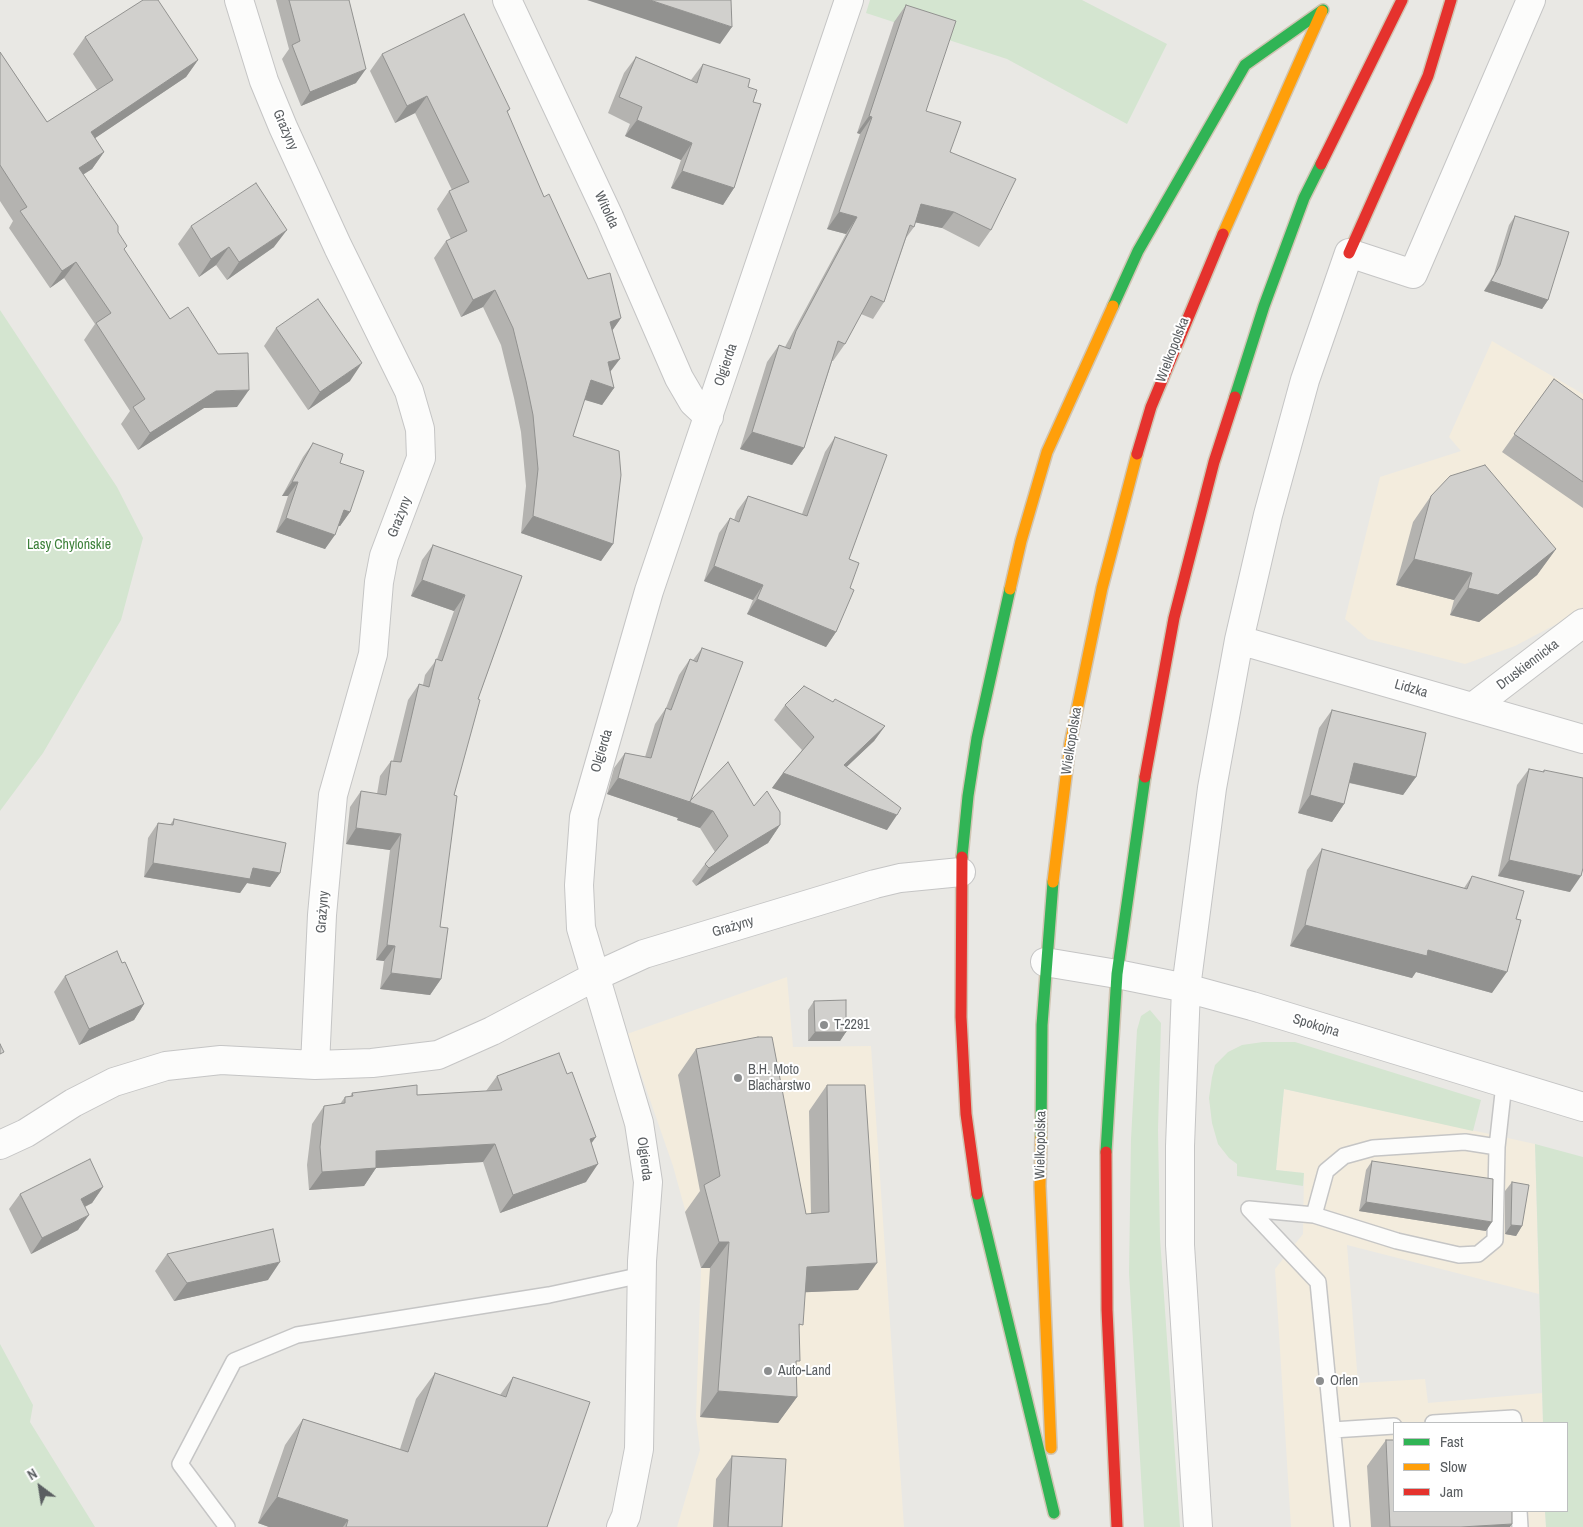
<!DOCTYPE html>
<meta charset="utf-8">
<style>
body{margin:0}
#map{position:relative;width:1583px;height:1527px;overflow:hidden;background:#e9e8e4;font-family:"Archivo Narrow",sans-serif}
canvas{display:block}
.legend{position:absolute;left:1393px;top:1422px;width:175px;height:90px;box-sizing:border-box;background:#fff;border:1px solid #bdbfc0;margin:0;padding:6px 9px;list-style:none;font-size:15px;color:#5a5e61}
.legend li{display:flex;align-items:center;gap:10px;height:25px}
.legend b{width:25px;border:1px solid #bdbfc0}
.north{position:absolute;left:15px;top:1462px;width:50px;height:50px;-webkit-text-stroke:4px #fff;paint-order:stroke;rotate:329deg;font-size:14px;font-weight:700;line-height:20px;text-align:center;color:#5a5e61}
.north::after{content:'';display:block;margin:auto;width:18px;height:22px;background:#5a5e61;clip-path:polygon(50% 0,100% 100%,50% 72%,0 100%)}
</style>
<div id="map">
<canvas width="1583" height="1527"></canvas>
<ul class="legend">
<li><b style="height:6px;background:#30b455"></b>Fast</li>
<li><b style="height:6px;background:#ff9f0a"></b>Slow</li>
<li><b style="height:6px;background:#e5322d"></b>Jam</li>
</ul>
<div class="north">N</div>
</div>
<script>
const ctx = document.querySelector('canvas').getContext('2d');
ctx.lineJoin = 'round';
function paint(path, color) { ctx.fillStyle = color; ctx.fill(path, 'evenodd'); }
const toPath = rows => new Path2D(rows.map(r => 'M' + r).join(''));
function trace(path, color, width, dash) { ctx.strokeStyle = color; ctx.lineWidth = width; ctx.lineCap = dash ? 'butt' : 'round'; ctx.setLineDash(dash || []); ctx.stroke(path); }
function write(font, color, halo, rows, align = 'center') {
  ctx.font = font + ' "Archivo Narrow",sans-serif'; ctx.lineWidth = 4; ctx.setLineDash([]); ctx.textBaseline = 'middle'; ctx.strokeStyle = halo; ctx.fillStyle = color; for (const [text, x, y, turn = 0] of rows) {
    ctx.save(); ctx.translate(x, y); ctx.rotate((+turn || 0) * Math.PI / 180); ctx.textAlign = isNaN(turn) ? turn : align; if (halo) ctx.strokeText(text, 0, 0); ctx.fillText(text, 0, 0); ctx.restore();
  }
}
const commercial = toPath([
 [1492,341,1583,394,1583,607,1568,618,1515,646,1465,664,1368,639,1345,619,1380,477,1461,451,1449,437],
 [787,977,793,1047,871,1046,904,1527,677,1527,700,1450,696,1417,701,1268,673,1166,627,1034],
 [1284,1089,1535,1144,1539,1294,1347,1245,1358,1383,1425,1379,1428,1403,1542,1393,1543,1423,1394,1423,1394,1511,1545,1511,1546,1527,1291,1527,1275,1269,1303,1234,1304,1173,1276,1170]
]);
const green = toPath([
 [870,0,1082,0,1167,44,1127,124,1007,59,866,13],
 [0,310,117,487,143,538,121,620,43,753,0,811],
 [1150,1010,1161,1023,1158,1130,1160,1238,1180,1527,1144,1527,1129,1273,1131,1139,1137,1030,1141,1016],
 [1263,1042,1295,1042,1481,1100,1473,1131,1284,1089,1276,1170,1304,1173,1303,1186,1237,1176,1237,1164,1229,1158,1218,1144,1212,1123,1209,1098,1212,1077,1215,1065,1228,1052,1242,1045],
 [1535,1144,1583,1157,1583,1527,1546,1527,1545,1511,1567,1511,1567,1423,1543,1423],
 [0,1344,33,1405,30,1422,95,1527,0,1527]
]);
const lane = toPath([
 [1249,1209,1314,1215,1397,1241,1459,1255,1478,1254,1495,1240,1497,1147,1504,1084],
 [1249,1209,1318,1282,1342,1527],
 [1314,1215,1326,1171,1344,1156,1373,1148,1465,1142,1497,1147],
 [1433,1423,1513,1418,1514,1423],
 [1333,1430,1394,1426],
 [1519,1511,1520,1527],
 [227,1527,180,1464,234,1361,297,1335,549,1295,642,1275]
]);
const street = toPath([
 [239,0,264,81,283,127,338,247,409,391,420,429,421,458,384,556,379,582,373,654,333,795,322,915,315,1065],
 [507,0,609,217,679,378,693,402,709,417],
 [1239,640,1583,739],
 [1473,707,1583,623],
 [1045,962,1117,974,1186,988,1252,1006,1583,1107],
 [0,1145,26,1133,73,1103,114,1082,166,1066,221,1060,315,1065,372,1063,438,1055,492,1031,596,976,644,954,875,884,900,878,961,872],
 [621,1527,626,1516,639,1449,642,1261,648,1182,639,1123,581,928,579,885,584,817,649,591,849,0],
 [1198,1527,1180,1245,1180,1146,1186,988,1212,788,1239,640,1268,515,1305,380,1349,253,1413,274,1531,0]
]);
const fast = toPath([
 [1113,306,1138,251,1245,65,1323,10],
 [1235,397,1264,306,1304,198,1321,164],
 [962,857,968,796,977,738,1010,589],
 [1041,1137,1042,1025,1053,882],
 [1106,1152,1117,974,1145,777],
 [977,1194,1054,1513]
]);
const slow = toPath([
 [1223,234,1322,11],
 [1010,589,1021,541,1047,452,1113,306],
 [1053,882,1070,744,1102,588,1137,454],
 [1041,1137,1040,1186,1051,1448]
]);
const jam = toPath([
 [1321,164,1402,0],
 [1349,253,1428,76,1451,0],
 [1137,454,1151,407,1223,234],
 [1145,777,1174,618,1214,462,1235,397],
 [962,857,961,1017,966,1114,977,1194],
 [1106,1152,1107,1310,1117,1527]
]);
const wall = toPath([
 [276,0,349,0,356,83,301,106,282,59,289,49],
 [906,5,926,111,950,152,991,230,979,247,942,228,915,222,914,227,906,238,884,302,873,319,861,314,845,344,833,361,832,361,804,448,792,465,740,449,767,362,779,345,785,347,846,234,827,229,860,134,857,133,894,22],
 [85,37,198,60,186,77,95,138,104,152,92,169,83,174,118,232,125,251,170,319,237,407,204,408,138,450,121,424,130,411,84,340,95,324,64,278,50,288,9,228,13,221,0,201,0,52,47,122,97,90,73,54],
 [382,54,510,109,507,113,544,197,588,279,621,318,612,331,610,372,614,388,602,405,584,399,573,436,613,544,601,561,521,533,526,486,521,432,514,398,501,345,483,307,461,317,434,258,446,241,451,239,437,209,449,191,452,190,415,113,395,123,370,71],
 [636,57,691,80,703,64,748,87,753,102,734,188,723,205,671,188,681,160,625,136,630,124,608,113,624,73],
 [1515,216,1548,300,1542,309,1484,291,1494,274,1509,225],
 [191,226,274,247,227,280,216,265,199,277,178,244],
 [276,328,350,381,308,410,264,346],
 [1554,379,1583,400,1583,508,1502,452],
 [835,437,849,559,850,588,836,632,826,647,747,614,753,600,704,581,719,533,730,518,734,520,737,511,748,496,802,514,825,452],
 [313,443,340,463,350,512,340,526,338,526,325,549,276,532,288,496,282,496,303,457],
 [1431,496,1556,549,1537,575,1479,622,1450,615,1454,600,1396,585,1413,522],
 [433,545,522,576,478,699,454,795,440,927,441,979,430,995,380,989,384,961,376,960,390,850,346,844,350,807,361,791,377,794,380,776,391,761,393,761,408,700,419,684,423,685,425,675,437,659,454,611,411,596,422,560],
 [702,648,690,801,754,806,780,825,768,843,696,886,692,881,705,864,715,852,700,828,677,820,678,818,607,794,614,768,625,753,645,757,655,724,666,708,679,675,690,659,693,660],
 [833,702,885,726,874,741,846,767,887,830,772,788,783,773,802,750,774,720,785,705],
 [1332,710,1416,777,1403,795,1349,783,1344,804,1332,822,1298,813,1319,728],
 [1529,769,1543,772,1544,770,1570,892,1498,876,1517,785],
 [174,819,280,873,270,887,247,883,240,893,144,877,148,838,158,823,170,825],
 [1322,849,1464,888,1472,876,1492,993,1416,972,1412,978,1290,946,1307,870],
 [122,963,144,1004,134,1020,79,1045,54,992,65,976],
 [814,1001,846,1032,840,1041,808,1041,808,1010],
 [696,1049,806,1214,811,1214,809,1111,827,1085,858,1290,805,1292,799,1329,796,1366,797,1397,778,1423,700,1417,710,1268,701,1268,685,1212,700,1191,678,1075],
 [497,1076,591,1144,586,1182,500,1213,483,1162,376,1168,364,1186,309,1190,307,1165,312,1124,324,1106,340,1104,345,1097,350,1097,352,1093,417,1095,486,1091],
 [1372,1161,1486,1231,1359,1211,1366,1170],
 [1512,1182,1522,1226,1516,1236,1505,1234,1505,1191],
 [103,1187,92,1203,85,1207,78,1230,31,1254,9,1209,20,1194],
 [167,1254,268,1280,174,1301,155,1271],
 [435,1373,500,1395,513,1377,547,1527,269,1527,258,1523,285,1445,303,1419,400,1449,416,1399],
 [1386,1440,1510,1527,1371,1527,1367,1466],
 [732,1456,782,1527,713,1527,716,1479]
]);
const shadedWall = toPath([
 [587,0,650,0,732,27,720,44],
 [198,60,186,77,79,149,91,132],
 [366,69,356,83,301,106,310,92],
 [427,96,415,113,395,123,407,106],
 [869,116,872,117,860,134,857,133],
 [637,120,692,143,681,160,625,136],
 [104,152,92,169,67,185,79,168],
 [682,171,734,188,723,205,671,188],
 [921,204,954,212,942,228,909,221],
 [839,212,857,217,846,234,827,229],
 [287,230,274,247,227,280,239,262],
 [229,247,216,265,199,277,211,259],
 [76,262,64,278,50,288,62,271],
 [1491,281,1548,300,1542,309,1484,291],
 [495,290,483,307,461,317,473,300],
 [621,318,609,335,610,322],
 [620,359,607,376,608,362],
 [362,363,350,381,308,410,320,392],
 [591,380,614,388,602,405,578,398],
 [249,390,237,407,204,408,138,450,150,433,216,391],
 [752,432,804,448,792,465,740,449],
 [292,482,298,482,288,496,282,496],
 [344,510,350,512,340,526,334,525],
 [533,516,613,544,601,561,521,533],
 [286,518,335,535,325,549,276,532],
 [1556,549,1537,575,1479,622,1450,615,1468,588],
 [1414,559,1472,573,1454,600,1396,585],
 [714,566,763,585,753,600,704,581],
 [422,580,465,595,454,611,411,596],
 [757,599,836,632,826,647,747,614],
 [885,726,874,741,833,780,844,765],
 [1354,763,1416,777,1403,795,1342,781],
 [783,773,897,815,887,830,772,788],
 [618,778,690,802,713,811,700,828,677,820,678,818,607,794],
 [1310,795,1344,804,1332,822,1298,813],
 [780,825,768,843,696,886,709,868],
 [356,828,401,834,390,850,346,844],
 [1509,860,1581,876,1570,892,1498,876],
 [153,863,253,868,280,873,270,887,247,883,240,893,144,877],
 [1305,925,1428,950,1507,972,1492,993,1416,972,1412,978,1290,946],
 [387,945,395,946,384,961,376,960],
 [391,973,441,979,430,995,380,989],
 [144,1004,134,1020,79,1045,89,1029],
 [815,1032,846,1032,840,1041,808,1041],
 [596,1137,583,1155,590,1139],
 [495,1144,483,1162,376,1168,364,1186,309,1190,322,1172,376,1151],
 [598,1164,586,1182,500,1213,513,1195],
 [103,1187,92,1203,70,1214,81,1199],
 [1366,1202,1492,1222,1486,1231,1359,1211],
 [89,1215,78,1230,31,1254,42,1238],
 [1511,1225,1522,1226,1516,1236,1505,1234],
 [719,1242,729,1242,710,1268,701,1268],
 [280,1262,268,1280,174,1301,187,1283],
 [877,1263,858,1290,789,1293,807,1267],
 [718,1391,797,1397,778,1423,700,1417],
 [277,1497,348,1520,343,1527,269,1527,258,1523],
 [1512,1524,1510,1527,1461,1527]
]);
const building = toPath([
 [143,0,158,0,198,60,91,132,104,152,79,168,118,226,118,232,127,246,124,249,170,319,188,307,218,354,248,353,249,390,216,391,150,433,133,407,145,399,96,323,111,313,76,262,62,271,20,211,27,207,0,165,0,52,47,122,113,80,85,37,143,0],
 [289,0,349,0,366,69,310,92,292,45,300,41,289,0],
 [650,0,731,0,732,27,650,0],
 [906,5,956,21,926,111,961,122,950,152,1016,179,991,230,954,212,921,204,914,227,910,225,884,302,871,296,845,344,838,341,804,448,752,432,779,345,790,349,796,331,857,217,839,212,872,117,869,116,906,5],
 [464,14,510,109,507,111,544,197,549,194,588,279,610,273,621,318,610,322,620,359,608,362,614,388,591,380,573,436,619,451,621,475,613,544,533,516,538,469,533,415,526,381,513,328,495,290,473,300,446,241,467,231,449,191,469,182,427,96,407,106,382,54,464,14],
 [636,57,697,83,703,64,750,79,748,87,757,90,753,102,761,104,734,188,682,171,692,143,637,120,642,107,619,97,636,57],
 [256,183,287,230,239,262,229,247,211,259,191,226,256,183],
 [1515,216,1569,232,1548,300,1491,281,1500,265,1515,216],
 [318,299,362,363,320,392,276,328,318,299],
 [1554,379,1583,400,1583,482,1514,434,1554,379],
 [835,437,887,455,849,559,859,563,850,588,854,590,836,632,757,599,763,585,714,566,730,518,739,522,748,496,807,516,835,437],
 [313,443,343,454,340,463,364,471,350,512,344,510,335,535,286,518,298,482,292,482,313,443],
 [1485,465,1556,549,1498,595,1468,588,1472,573,1414,559,1431,496,1450,476,1485,465],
 [433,545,522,576,478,699,480,700,454,795,457,796,440,927,448,928,441,979,391,973,395,946,387,945,401,834,356,828,361,791,386,795,391,761,401,762,419,684,429,687,436,659,442,661,465,595,422,580,433,545],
 [702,648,743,662,690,802,618,778,625,753,651,758,666,708,671,710,690,659,697,662,702,648],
 [804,686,833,702,835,699,885,726,844,765,901,808,897,815,783,773,814,737,785,705,804,686],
 [1332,710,1426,733,1416,777,1354,763,1344,804,1310,795,1332,710],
 [728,762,754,806,767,791,780,812,780,825,709,868,705,864,728,836,713,811,689,802,728,762],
 [1529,769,1544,772,1544,770,1583,778,1583,868,1581,876,1509,860,1529,769],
 [174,819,286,843,280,873,253,868,250,879,153,863,158,823,173,825,174,819],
 [1322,849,1467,889,1472,876,1524,891,1516,919,1521,920,1507,972,1428,950,1427,956,1305,925,1322,849],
 [117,951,122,963,125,962,144,1004,89,1029,65,976,117,951],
 [846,1000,846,1032,815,1032,814,1001,846,1000],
 [758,1037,772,1037,806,1214,829,1212,827,1085,865,1085,877,1263,807,1267,803,1325,799,1324,800,1361,796,1361,797,1397,718,1391,729,1242,719,1242,704,1185,720,1176,696,1049,758,1037],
 [0,1044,4,1052,0,1054,0,1044],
 [559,1053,567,1074,572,1072,579,1091,596,1137,590,1139,598,1164,513,1195,495,1144,376,1151,376,1168,322,1172,320,1147,324,1106,345,1103,345,1097,353,1096,352,1093,417,1085,417,1095,502,1090,497,1076,559,1053],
 [90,1159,103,1187,81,1199,89,1215,42,1238,20,1194,90,1159],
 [1372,1161,1493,1179,1492,1222,1366,1202,1372,1161],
 [1512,1182,1529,1185,1522,1226,1511,1225,1512,1182],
 [273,1229,280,1262,187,1283,167,1254,273,1229],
 [435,1373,506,1397,513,1377,590,1402,547,1527,346,1527,348,1520,277,1497,303,1419,408,1452,435,1373],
 [1386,1440,1394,1440,1394,1511,1512,1511,1512,1524,1461,1527,1390,1527,1386,1440],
 [732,1456,786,1459,782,1527,728,1527,732,1456]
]);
const markers = [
 [824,1025,5,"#8c8e8f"],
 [738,1078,5,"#8c8e8f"],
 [768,1371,5,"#8c8e8f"],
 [1320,1381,5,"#8c8e8f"]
];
const streetNames = [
 ["Grażyny",285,130,66],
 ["Witolda",606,210,65],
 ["Wielkopolska",1173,350,-69],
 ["Olgierda",726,365,-71],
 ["Grażyny",400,517,-69],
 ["Druskiennicka",1528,665,-37],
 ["Lidzka",1411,689,16],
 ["Wielkopolska",1072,741,-81],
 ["Olgierda",602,751,-73],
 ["Grażyny",323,912,-86],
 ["Grażyny",733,927,-17],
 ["Spokojna",1316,1026,17],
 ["Wielkopolska",1041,1145,-89],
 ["Olgierda",644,1159,83]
];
const parkNames = [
 ["Lasy Chylońskie",69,545]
];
const poiNames = [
 ["T-2291",834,1025],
 ["B.H. Moto",748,1070],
 ["Blacharstwo",748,1086],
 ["Auto-Land",778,1371],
 ["Orlen",1330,1381]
];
paint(commercial, '#f3ecdd');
paint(green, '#d4e5d0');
trace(lane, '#c5c5c5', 18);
trace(street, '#c5c5c5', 30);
trace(fast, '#d0c5b3', 14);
trace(slow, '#d0c5b3', 14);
trace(jam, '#d0c5b3', 14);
trace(lane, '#fcfcfb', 15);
trace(street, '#fcfcfb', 28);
trace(fast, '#30b455', 11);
trace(slow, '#ff9f0a', 11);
trace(jam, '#e5322d', 11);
paint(wall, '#b4b3b0');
paint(shadedWall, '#929290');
paint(building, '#d1d0cd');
trace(building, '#929290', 1);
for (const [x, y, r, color] of markers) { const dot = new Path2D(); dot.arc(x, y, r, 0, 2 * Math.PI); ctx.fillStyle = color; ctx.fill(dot); trace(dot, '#fff', 2); }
write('14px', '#5a5e61', '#fff', streetNames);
write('14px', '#3d803a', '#fff', parkNames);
write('14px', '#5a5e61', '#fff', poiNames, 'left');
</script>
